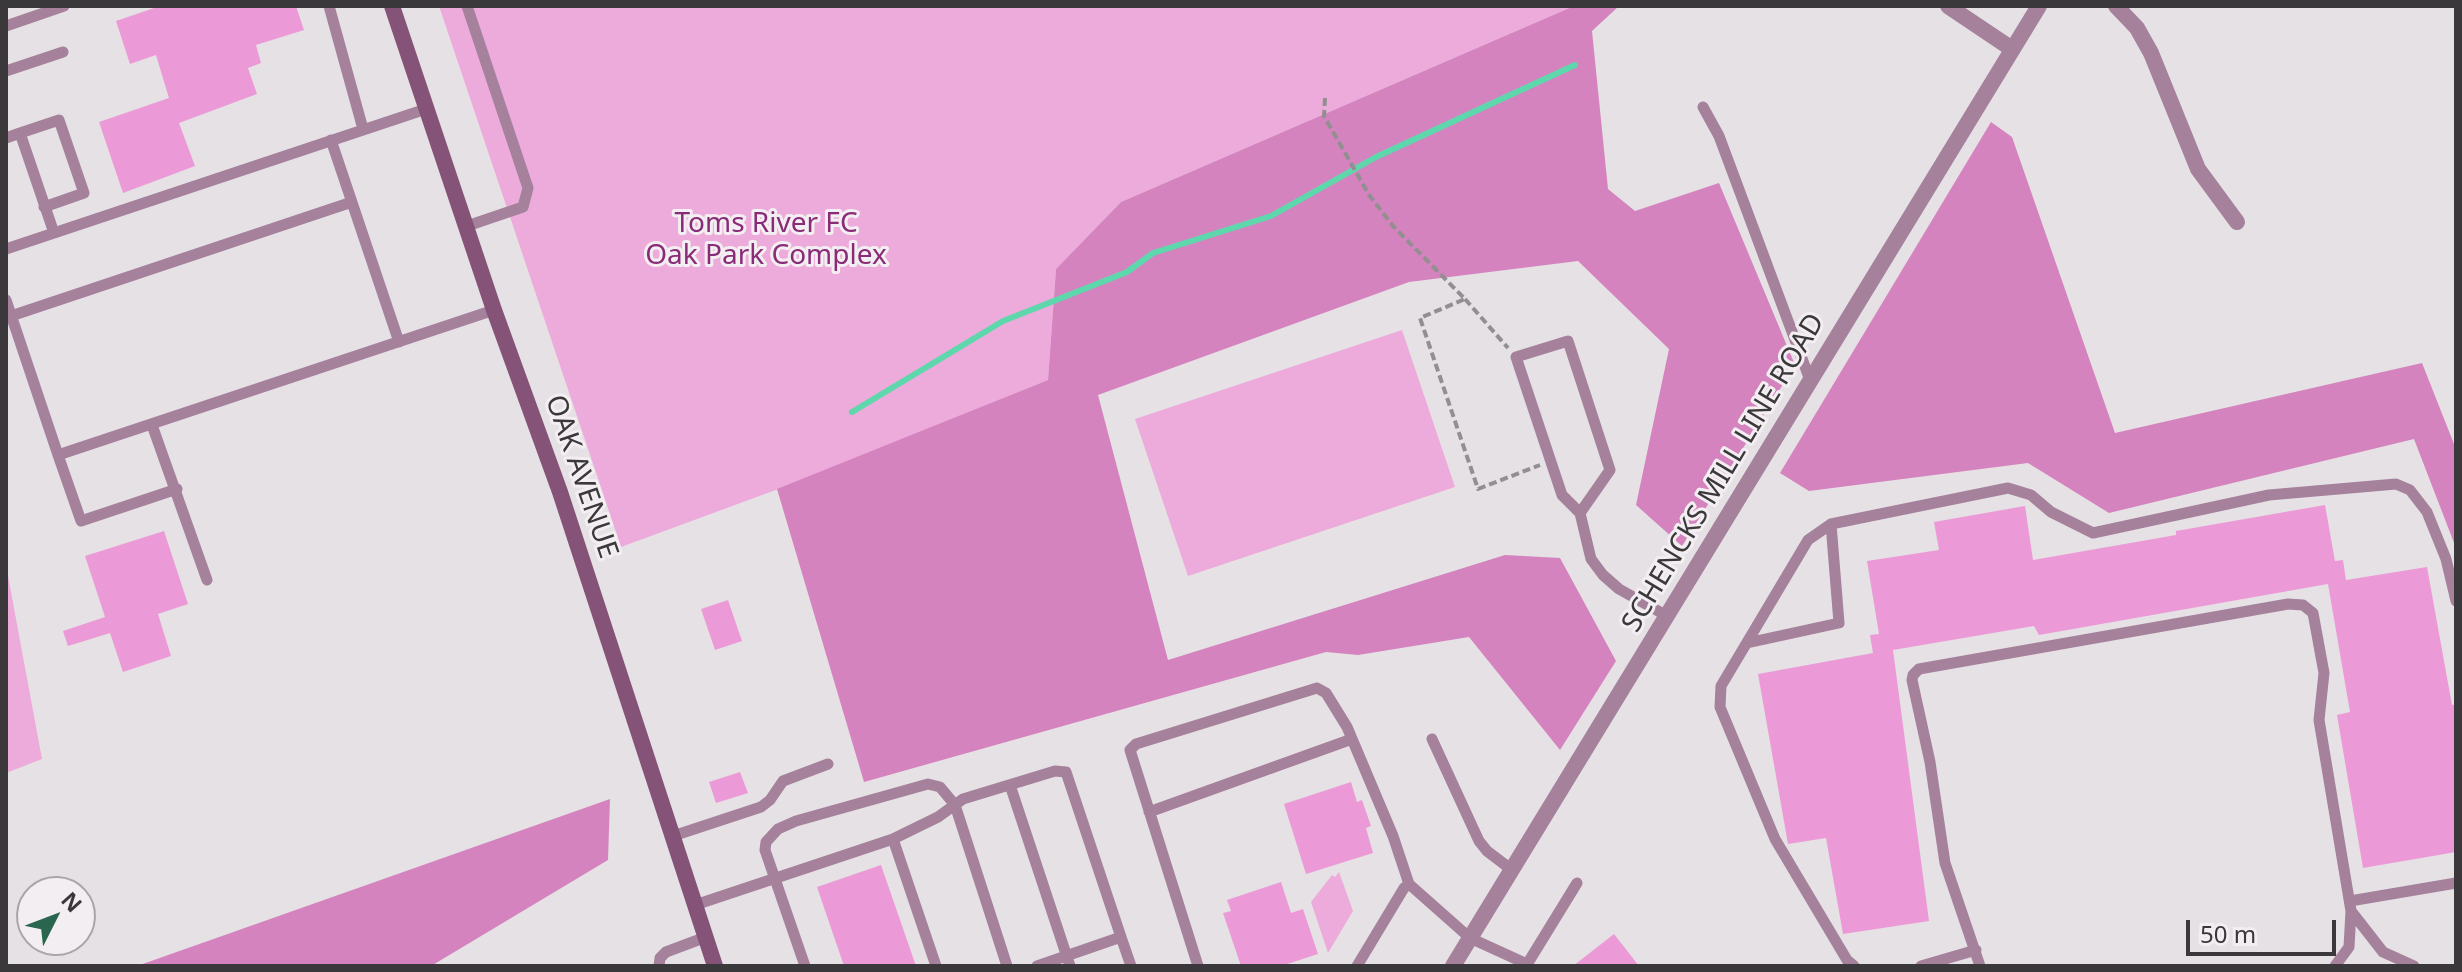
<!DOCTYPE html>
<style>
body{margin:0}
#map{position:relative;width:2462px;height:972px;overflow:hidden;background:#e6e1e4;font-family:"Noto Sans",sans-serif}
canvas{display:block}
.frame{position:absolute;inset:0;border:8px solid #3a383a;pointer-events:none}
.north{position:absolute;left:16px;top:876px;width:80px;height:80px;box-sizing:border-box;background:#f3eef1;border:2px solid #a9a5a8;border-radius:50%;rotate:48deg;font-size:22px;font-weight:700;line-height:32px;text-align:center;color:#3a383a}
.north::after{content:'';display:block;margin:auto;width:28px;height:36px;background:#29654f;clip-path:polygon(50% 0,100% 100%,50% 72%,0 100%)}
.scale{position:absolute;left:2186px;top:920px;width:150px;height:36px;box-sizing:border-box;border:4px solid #3a383a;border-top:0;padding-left:10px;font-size:24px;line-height:28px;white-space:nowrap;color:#3a383a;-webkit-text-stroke:6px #f3eef1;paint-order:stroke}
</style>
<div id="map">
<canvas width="2462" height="972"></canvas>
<div class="frame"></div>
<div class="north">N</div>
<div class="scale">50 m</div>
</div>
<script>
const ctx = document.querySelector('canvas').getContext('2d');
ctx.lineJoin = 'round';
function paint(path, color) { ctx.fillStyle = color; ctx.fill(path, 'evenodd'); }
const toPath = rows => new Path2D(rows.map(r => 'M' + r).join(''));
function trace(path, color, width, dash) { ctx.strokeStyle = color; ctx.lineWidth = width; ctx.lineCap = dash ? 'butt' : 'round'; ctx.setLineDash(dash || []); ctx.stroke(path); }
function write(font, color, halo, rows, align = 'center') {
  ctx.font = font + ' "Noto Sans",sans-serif'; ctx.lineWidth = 6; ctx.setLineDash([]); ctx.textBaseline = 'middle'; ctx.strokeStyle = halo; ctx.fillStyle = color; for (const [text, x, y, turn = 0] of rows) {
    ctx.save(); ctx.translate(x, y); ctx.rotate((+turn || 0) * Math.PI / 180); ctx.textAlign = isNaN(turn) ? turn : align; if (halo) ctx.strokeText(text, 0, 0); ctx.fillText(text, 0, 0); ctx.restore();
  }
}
const green = toPath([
 [439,6,1574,6,1121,202,1056,269,1048,380,792,484,621,547],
 [1402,330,1455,487,1188,576,1135,419],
 [6,565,42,759,6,773],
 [1339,872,1353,911,1328,953,1311,902,1332,875,1335,877]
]);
const forest = toPath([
 [1574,6,1619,6,1592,31,1608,189,1635,211,1719,183,1795,365,1682,546,1636,505,1669,349,1578,261,1409,282,1098,395,1168,660,1505,555,1560,558,1616,661,1560,750,1469,637,1358,655,1326,652,864,782,777,489,1048,380,1056,269,1121,202],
 [1991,122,2012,137,2115,433,2422,363,2456,449,2456,548,2414,439,2109,513,2028,463,1809,491,1780,473],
 [610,799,608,860,431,966,137,966]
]);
const stream = toPath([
 [852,412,1003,321,1127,272,1153,253,1271,216,1376,157,1575,65]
]);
const building = toPath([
 [160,6,296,6,304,30,256,45,261,63,248,68,257,94,179,123,195,166,123,193,99,122,169,98,156,55,130,64,116,21],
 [2325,505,2335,561,2343,560,2346,580,2427,567,2452,705,2456,704,2456,852,2363,868,2337,715,2350,712,2328,584,2039,635,2034,626,1893,650,1929,921,1843,934,1826,838,1788,844,1758,674,1873,653,1870,635,1879,634,1867,561,1939,550,1934,522,2025,506,2033,560,2176,535,2176,531],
 [164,531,188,604,158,614,171,656,123,672,110,633,68,646,63,631,105,617,85,556],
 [728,600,742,641,715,650,701,609],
 [740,772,748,793,716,803,709,782],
 [1351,782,1357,802,1362,800,1371,826,1366,828,1373,853,1306,874,1284,804],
 [881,865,916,966,844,966,817,887],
 [1281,882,1291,913,1303,909,1318,954,1281,966,1241,966,1223,913,1231,911,1227,900],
 [1614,934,1639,966,1573,966]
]);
const path = toPath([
 [1325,98,1324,116,1369,195,1393,226,1465,299,1420,318,1478,489,1540,465],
 [1465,299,1508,348]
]);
const lane = toPath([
 [329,6,363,129],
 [6,26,64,6],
 [6,71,63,52],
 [1703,107,1719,136,1810,380],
 [20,133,59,120,84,193,44,207],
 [6,138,20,133,54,233],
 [331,140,399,342],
 [467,226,523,207,528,188,467,6],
 [6,249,426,109],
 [6,300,58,455,494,310],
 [11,316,352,202],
 [152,425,207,580],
 [58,455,81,521,177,489],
 [1580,513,1610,470,1568,341,1516,357,1562,495,1580,513,1591,559,1603,575,1619,589,1667,616],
 [1747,643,1839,623,1831,524],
 [1432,739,1479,841,1487,851,1512,870],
 [1010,785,1070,966],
 [1149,812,1352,739],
 [673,836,761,807,770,800,783,781,828,764],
 [893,839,938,817,963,799,1055,771,1066,772,1121,937,1037,966],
 [2350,901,2456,883],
 [695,905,893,839,936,966],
 [2351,911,2383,952,2414,966],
 [1121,937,1131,966],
 [659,966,660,958,666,952,706,937],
 [805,966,765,850,766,842,778,829,796,821,928,784,940,787,955,805,1007,966],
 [1198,966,1130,750,1136,744,1317,688,1326,693,1347,727,1393,836,1409,884],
 [1357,966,1404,888,1409,884,1470,938,1527,964],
 [1526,966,1577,883],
 [1854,966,1847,960,1775,839,1720,707,1721,686,1808,540,1831,524,2008,488,2031,495,2051,512,2093,533,2269,495,2396,484,2410,490,2427,512,2446,559,2456,601],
 [1921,966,1976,950],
 [1980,966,1945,863,1930,762,1912,680,1913,675,1919,669,2288,604,2303,605,2313,613,2324,673,2319,720,2351,911,2349,947,2335,966]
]);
const street = toPath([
 [1948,6,2012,49],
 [2116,6,2137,28,2151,53,2198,169,2237,222],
 [1453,966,2039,6]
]);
const secondary = toPath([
 [392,6,494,310,560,492,715,966]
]);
const parkNames = [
 ["Toms River FC",766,224],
 ["Oak Park Complex",766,256]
];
const streetNames = [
 ["SCHENCKS MILL LINE ROAD",1724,473,-59],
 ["OAK AVENUE",581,477,71]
];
paint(green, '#edabdb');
paint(forest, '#d483bf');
trace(stream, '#5fd7ac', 6);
paint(building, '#ec9ad7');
trace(path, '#928f91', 4, [8, 4]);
trace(lane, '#a5819b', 11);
trace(street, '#a5819b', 16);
trace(secondary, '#855378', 16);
write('28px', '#8a2b77', '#f3eef1', parkNames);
write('28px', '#3a383a', '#f3eef1', streetNames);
</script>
